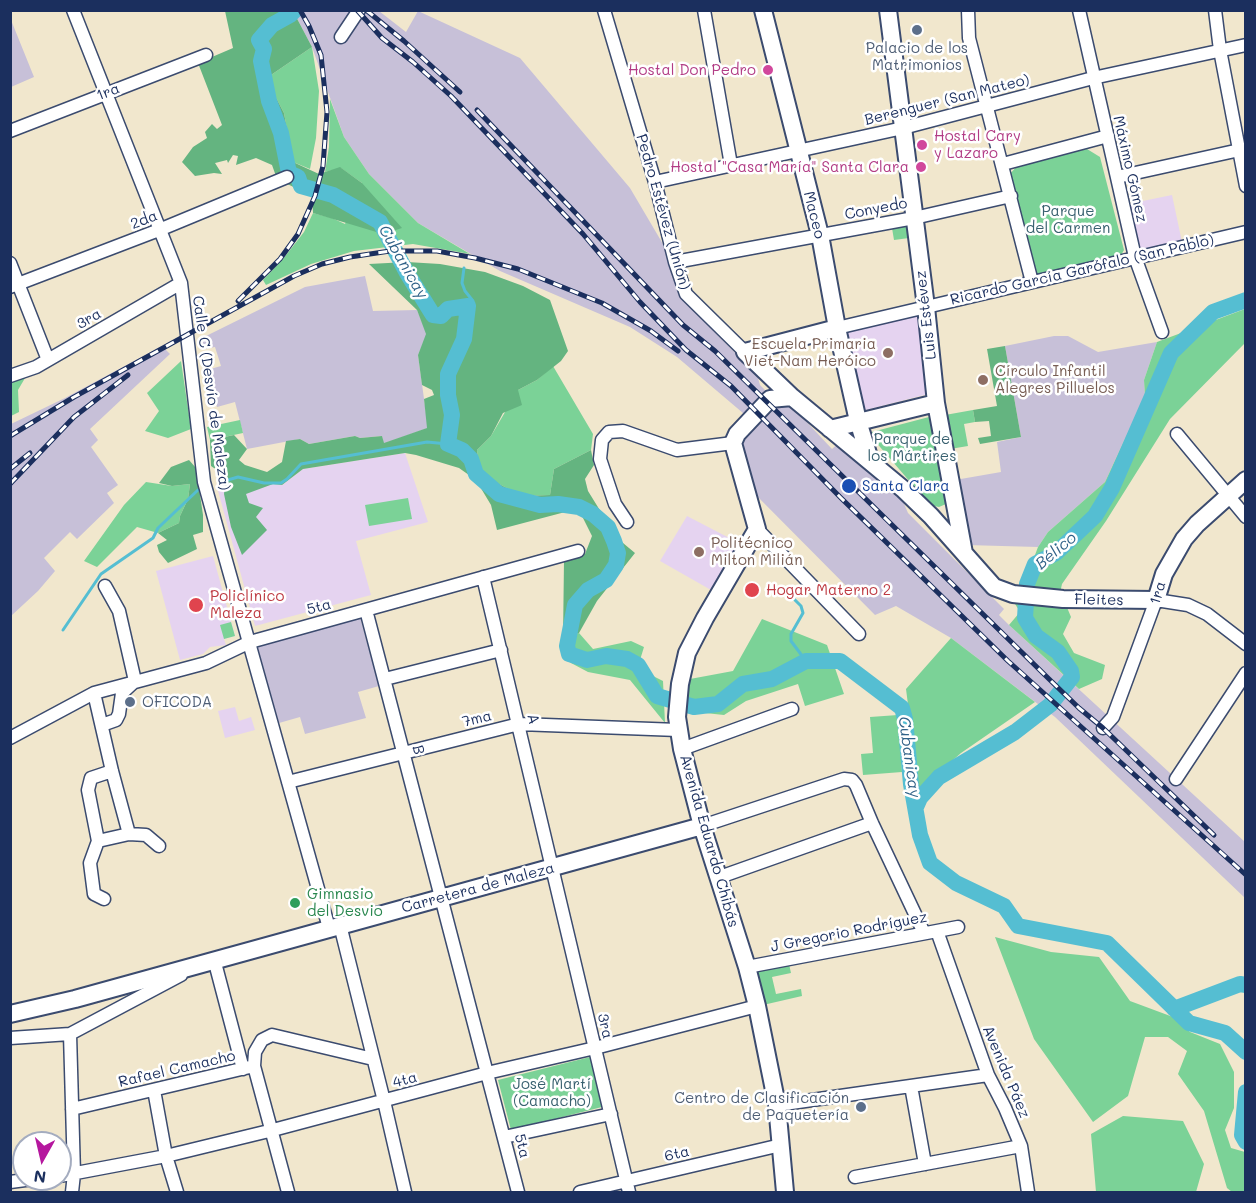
<!DOCTYPE html>
<meta charset="utf-8">
<style>
body{margin:0}
#map{position:relative;width:1256px;height:1203px;overflow:hidden;background:#f1e7cd;font-family:Mali,sans-serif}
canvas{display:block}
.frame{position:absolute;inset:0;border:12px solid #1b2f5e;pointer-events:none}
.north{position:absolute;left:12px;top:1131px;width:60px;height:60px;box-sizing:border-box;background:#fff;border:2px solid #a4acbf;border-radius:50%;rotate:188deg;font-size:16px;font-weight:700;line-height:24px;text-align:center;color:#1b2f5e}
.north::after{content:'';display:block;margin:auto;width:21px;height:27px;background:#b5179e;clip-path:polygon(50% 0,100% 100%,50% 72%,0 100%)}
</style>
<div id="map">
<canvas width="1256" height="1203"></canvas>
<div class="frame"></div>
<div class="north">N</div>
</div>
<script>
const ctx = document.querySelector('canvas').getContext('2d');
ctx.lineJoin = 'round';
function paint(path, color) { ctx.fillStyle = color; ctx.fill(path, 'evenodd'); }
const toPath = rows => new Path2D(rows.map(r => 'M' + r).join(''));
function trace(path, color, width, dash) { ctx.strokeStyle = color; ctx.lineWidth = width; ctx.lineCap = dash ? 'butt' : 'round'; ctx.setLineDash(dash || []); ctx.stroke(path); }
function write(font, color, halo, rows, align = 'center') {
  ctx.font = font + ' Mali,sans-serif'; ctx.lineWidth = 5; ctx.setLineDash([]); ctx.textBaseline = 'middle'; ctx.strokeStyle = halo; ctx.fillStyle = color; for (const [text, x, y, turn = 0] of rows) {
    ctx.save(); ctx.translate(x, y); ctx.rotate((+turn || 0) * Math.PI / 180); ctx.textAlign = isNaN(turn) ? turn : align; if (halo) ctx.strokeText(text, 0, 0); ctx.fillText(text, 0, 0); ctx.restore();
  }
}
const built = toPath([
 [1172,195,1182,242,1138,251,1128,204],
 [919,315,928,394,866,410,862,408,845,335,847,331],
 [405,453,428,522,356,541,371,595,255,626,217,487,239,481,282,485,303,469],
 [687,516,739,543,711,590,660,561],
 [213,556,235,636,224,639,226,645,210,647,203,654,180,660,156,571],
 [235,707,239,721,251,717,255,730,225,738,218,711]
]);
const industrial = toPath([
 [293,11,379,11,406,32,418,11,520,58,630,188,690,290,682,299,757,375,760,385,775,400,787,401,832,449,842,440,902,499,908,513,1004,609,999,615,1009,625,1245,842,1245,898,1055,717,951,638,896,606,875,615,750,489,740,440,750,419,677,357,630,327,500,271,418,223,369,174,344,137,312,47],
 [11,20,34,77,11,87,10,87],
 [365,276,373,311,417,310,427,334,418,355,428,428,383,444,382,436,360,438,355,436,309,444,300,439,247,449,235,402,217,407,207,370,221,366,215,347,204,349,202,338,305,287],
 [1054,336,1068,336,1098,352,1157,342,1144,380,1145,396,1105,482,1048,532,1038,547,966,545,955,480,1001,472,997,442,1021,437,1005,346],
 [162,346,170,354,90,429,98,440,91,447,118,485,107,493,114,503,77,539,70,532,44,558,55,571,38,591,11,616,11,424,65,398],
 [360,617,379,686,358,692,366,718,305,734,300,717,279,723,257,645]
]);
const green = toPath([
 [312,47,319,91,316,138,310,169,293,162,284,113,269,84,271,75],
 [330,99,344,137,369,174,418,223,470,254,413,244,354,251,311,264,266,285,263,280,283,259,304,232,313,213,332,218,345,224,362,183,341,168,325,172,329,147],
 [1087,149,1100,157,1124,250,1120,257,1039,277,1031,273,1009,175,1018,165],
 [906,226,909,238,894,240,892,228],
 [1245,309,1245,343,1170,419,1106,521,1062,584,1060,593,1023,587,1038,547,1048,532,1105,482,1145,396,1144,380,1157,342],
 [181,361,191,429,168,438,145,431,159,411,147,393],
 [553,366,593,434,591,450,554,469,550,495,522,496,480,474,477,450,491,436,518,390,537,380],
 [28,373,18,390,19,412,11,416,11,381],
 [973,410,975,422,964,424,968,446,950,449,945,415],
 [929,417,950,497,946,504,939,507,930,505,868,433],
 [240,420,243,433,210,440,207,427],
 [146,482,172,486,190,484,188,499,180,516,179,523,158,533,137,527,97,567,84,561,124,505],
 [408,498,412,519,369,526,365,505],
 [1012,599,1066,605,1071,617,1063,634,1074,653,1105,665,1102,679,1079,689,1009,625,1020,612],
 [762,619,827,645,844,694,805,706,798,684,746,701,724,715,686,711,690,679,733,671],
 [231,622,235,636,224,639,220,625],
 [579,633,593,649,631,641,644,647,640,660,647,673,663,681,665,723,630,680,588,672,571,663,563,653,563,639],
 [951,638,1035,702,961,753,919,790,906,689],
 [898,715,902,772,863,775,861,754,873,753,870,717],
 [995,937,1051,952,1099,957,1130,1001,1173,1017,1190,1032,1220,1044,1234,1072,1234,1108,1225,1130,1231,1148,1245,1152,1245,1192,1232,1192,1227,1188,1204,1111,1178,1074,1187,1051,1168,1037,1145,1037,1128,1096,1093,1122,1034,1039],
 [789,964,791,973,772,977,776,994,801,989,802,996,763,1005,757,971],
 [594,1056,606,1106,511,1130,498,1080],
 [1123,1116,1183,1121,1204,1164,1196,1192,1096,1192,1091,1134]
]);
const forest = toPath([
 [225,11,293,11,312,47,271,75,269,84,284,113,293,162,319,174,340,167,362,183,402,228,383,234,313,213,312,196,277,179,272,165,256,158,236,165,238,156,233,155,228,163,227,160,215,163,222,174,214,173,195,176,182,162,193,147,207,138,205,132,212,124,217,129,222,125,198,63,233,48],
 [407,262,440,264,485,272,523,286,550,300,568,351,561,361,537,380,518,390,522,405,503,413,491,436,477,450,480,474,522,496,550,495,554,469,591,450,594,465,585,479,588,491,617,538,635,553,597,601,579,633,563,639,564,560,585,554,592,536,582,516,569,511,497,530,491,505,476,480,459,468,416,455,405,453,303,469,282,485,273,484,246,494,249,503,263,508,256,517,267,530,242,555,231,527,224,494,226,476,211,466,210,440,234,435,247,449,239,460,245,465,267,472,282,462,286,441,300,439,309,444,355,436,360,438,382,436,384,443,427,428,424,399,434,395,432,390,422,385,418,355,426,334,417,310,369,264],
 [1005,346,1021,437,980,444,978,438,991,436,989,421,975,422,973,410,997,406,987,349],
 [189,460,196,468,203,515,203,532,193,535,197,549,168,563,159,552,157,545,167,540,158,533,179,523,180,516,188,499,190,484,172,486,159,483,171,467]
]);
const stream = toPath([
 [464,268,462,283,465,291,473,301,468,306],
 [221,482,238,477,264,483,281,483,287,479,301,464,427,442,448,444],
 [786,591,801,606,803,613,791,634,791,641,806,661],
 [63,630,101,574,153,538,158,528,198,490]
]);
const river = toPath([
 [295,10,290,15,272,25,259,40,264,49,261,61,269,101,281,133,289,173,298,177,301,186,333,195,380,222,407,273,433,315,441,316,448,309,468,306,464,339,448,374,448,395,452,415,448,444,462,450,471,459,476,474,499,494,540,505,558,504,579,507,593,514,608,527,614,541,618,553,616,565,606,580,588,590,575,605,567,646,569,654,587,660,606,656,627,659,638,665,657,696,694,707,718,704,743,684,772,679,806,661,840,661,902,708,905,719,911,784,920,835,930,863,956,883,1004,906,1018,926,1107,943,1189,1023,1225,1033,1246,1052],
 [916,807,920,798,939,777,1015,732,1050,705,1072,677,1071,671,1058,652,1036,636,1025,618,1027,584,1035,564,1056,553,1095,516,1112,488,1171,353,1213,312,1246,300],
 [1174,1009,1240,984,1246,985],
 [1246,1092,1242,1135,1246,1142]
]);
const minor = toPath([
 [73,10,181,283,204,482,329,928],
 [604,10,655,182,675,262,686,294,745,352],
 [704,10,731,165],
 [968,10,969,38,1032,282],
 [1079,10,1135,257,1162,332],
 [1215,10,1220,50,1246,186],
 [341,37,359,10],
 [10,131,206,55],
 [1003,164,1108,136],
 [1117,177,1244,149],
 [655,182,903,128,1093,78,1246,45],
 [675,262,914,218,1011,196],
 [10,263,48,360],
 [10,287,159,230,287,177],
 [837,328,1246,232],
 [10,376,36,367,181,283],
 [1177,434,1246,517],
 [627,522,615,504,600,459,602,440,609,432,623,431,677,450,733,443],
 [757,529,859,634],
 [483,577,629,1192],
 [366,610,518,1192],
 [385,679,501,650],
 [94,693,112,771,129,834],
 [102,725,116,720,119,714,122,693,135,681,119,611,105,586],
 [1103,728,1113,717,1156,600,1188,605,1207,614,1246,644],
 [10,738,94,693,206,663,250,642,578,551],
 [682,749,792,709],
 [1176,779,1246,673],
 [288,782,519,724,678,730],
 [702,826,844,779,852,780,856,785,872,823,924,933],
 [98,841,129,834,146,835,159,846],
 [717,878,872,823],
 [104,899,94,894,90,863,98,841,88,790,91,778,112,771],
 [340,925,384,1101,405,1192],
 [937,931,988,1075,1005,1108,1021,1146,1028,1192],
 [214,959,243,1069],
 [747,967,958,927],
 [70,1034,74,1174,72,1192],
 [10,1038,70,1034,181,975],
 [911,1086,925,1164],
 [154,1090,166,1156,177,1192],
 [777,1105,988,1075],
 [72,1109,254,1066],
 [504,1137,611,1114],
 [60,1176,166,1156,273,1130,487,1073,595,1048,757,1006],
 [855,1177,1021,1146],
 [10,1182,33,1179],
 [288,1192,254,1066,255,1052,262,1040,272,1035,373,1059],
 [580,1192,781,1145]
]);
const major = toPath([
 [763,10,820,235,837,328,858,421,870,460],
 [888,10,926,307,936,403,964,553],
 [837,328,745,352,792,397,903,489,931,516,994,587,1013,594,1063,599,1156,600,1164,574,1184,539,1197,524,1246,480],
 [830,429,936,403],
 [10,1014,75,999,702,826],
 [785,1192,777,1105,757,1006,747,967,702,826,682,749,677,717,680,684,687,653,705,618,757,529,733,443,737,434,770,399,792,397]
]);
const rail = toPath([
 [357,10,382,38,413,62,451,96,583,234,640,302,686,350,731,386,841,498,1008,661,1246,875],
 [366,10,404,41,460,92],
 [477,110,683,325,715,351,1049,679,1079,708,1103,728,1214,835],
 [238,301,280,259,298,234,315,196,323,166,327,112,321,55,309,26,300,10],
 [10,436,74,397,294,276,322,264,350,257,390,251,437,251,475,258,518,269,602,303,651,331,678,351],
 [10,469,30,453],
 [10,484,74,417,128,375]
]);
const markers = [
 [917,30,6,"#5c6f8a"],
 [768,70,6,"#d1479c"],
 [922,145,6,"#d1479c"],
 [921,167,6,"#d1479c"],
 [888,353,6,"#8d6e63"],
 [983,380,6,"#8d6e63"],
 [849,486,8,"#1a4fb4"],
 [699,552,6,"#8d6e63"],
 [752,590,8,"#e0444e"],
 [196,605,8,"#e0444e"],
 [130,702,6,"#5c6f8a"],
 [295,903,6,"#2e9e5b"],
 [861,1107,6,"#5c6f8a"]
];
const serviceNames = [
 ["Palacio de los",917,48],
 ["Matrimonios",917,65],
 ["OFICODA",142,702,"left"],
 ["Centro de Clasificación",849,1098,"right"],
 ["de Paquetería",849,1115,"right"]
];
const hotelNames = [
 ["Hostal Don Pedro",756,70],
 ["Hostal Cary",934,136,"left"],
 ["y Lazaro",934,153,"left"],
 ["Hostal \"Casa María\" Santa Clara",909,167]
];
const streetNames = [
 ["1ra",108,92,-21],
 ["Berenguer (San Mateo)",947,100,-14],
 ["Máximo Gómez",1130,169,77],
 ["Conyedo",876,209,-11],
 ["Pedro Estévez (Unión)",663,212,74],
 ["Maceo",814,215,76],
 ["2da",144,220,-21],
 ["Ricardo García Garófalo (San Pablo)",1082,270,-13],
 ["Luis Estévez",926,315,-97],
 ["3ra",89,319,-30],
 ["Calle C (Desvío de Maleza)",211,393,82],
 ["1ra",1158,593,-73],
 ["Fleites",1099,600,1],
 ["5ta",319,607,-15],
 ["7ma",477,719,-14],
 ["A",533,719,77],
 ["B",418,750,76],
 ["Avenida Eduardo Chibás",709,841,74],
 ["Carretera de Maleza",478,888,-15],
 ["J Gregorio Rodríguez",849,932,-11],
 ["3ra",605,1026,76],
 ["Rafael Camacho",177,1069,-13],
 ["Avenida Páez",1006,1072,67],
 ["4ta",405,1080,-15],
 ["5ta",522,1146,76],
 ["6ta",677,1154,-13]
];
const parkNames = [
 ["Parque",1068,211],
 ["del Carmen",1068,228],
 ["Parque de",912,439],
 ["los Mártires",912,456],
 ["José Martí",552,1084],
 ["(Camacho)",552,1101]
];
const educationNames = [
 ["Escuela Primaria",876,344,"right"],
 ["Viet-Nam Heróico",876,361,"right"],
 ["Círculo Infantil",995,371],
 ["Alegres Pilluelos",995,388],
 ["Politécnico",711,543],
 ["Milton Milián",711,560]
];
const transitNames = [
 ["Santa Clara",862,486]
];
const healthNames = [
 ["Hogar Materno 2",766,590],
 ["Policlínico",210,596],
 ["Maleza",210,613]
];
const leisureNames = [
 ["Gimnasio",307,894],
 ["del Desvio",307,911]
];
const waterNames = [
 ["Cubanicay",403,262,60],
 ["Bélico",1056,551,-40],
 ["Cubanicay",909,757,82]
];
paint(built, '#e5d3f0');
paint(industrial, '#c7c0d8');
paint(green, '#7bd297');
paint(forest, '#64b480');
trace(stream, '#55bed2', 3);
trace(river, '#55bed2', 16);
trace(minor, '#3b4b6f', 15);
trace(major, '#3b4b6f', 20);
trace(minor, '#fff', 12);
trace(major, '#fff', 16);
trace(rail, '#1b2f5e', 5);
trace(rail, '#fff', 3, [9]);
for (const [x, y, r, color] of markers) { const dot = new Path2D(); dot.arc(x, y, r, 0, 2 * Math.PI); ctx.fillStyle = color; ctx.fill(dot); trace(dot, '#fff', 2); }
write('15px', '#4e5e75', '#fff', serviceNames);
write('15px', '#b23c85', '#fff', hotelNames, 'right');
write('15px', '#1b2f5e', '#fff', streetNames);
write('15px', '#38606f', '#fff', parkNames);
write('15px', '#785e54', '#fff', educationNames, 'left');
write('15px', '#164399', '#fff', transitNames, 'left');
write('15px', '#be3a42', '#fff', healthNames, 'left');
write('15px', '#27864d', '#fff', leisureNames, 'left');
write('italic 16px', '#2f6187', '#fff', waterNames);
</script>
